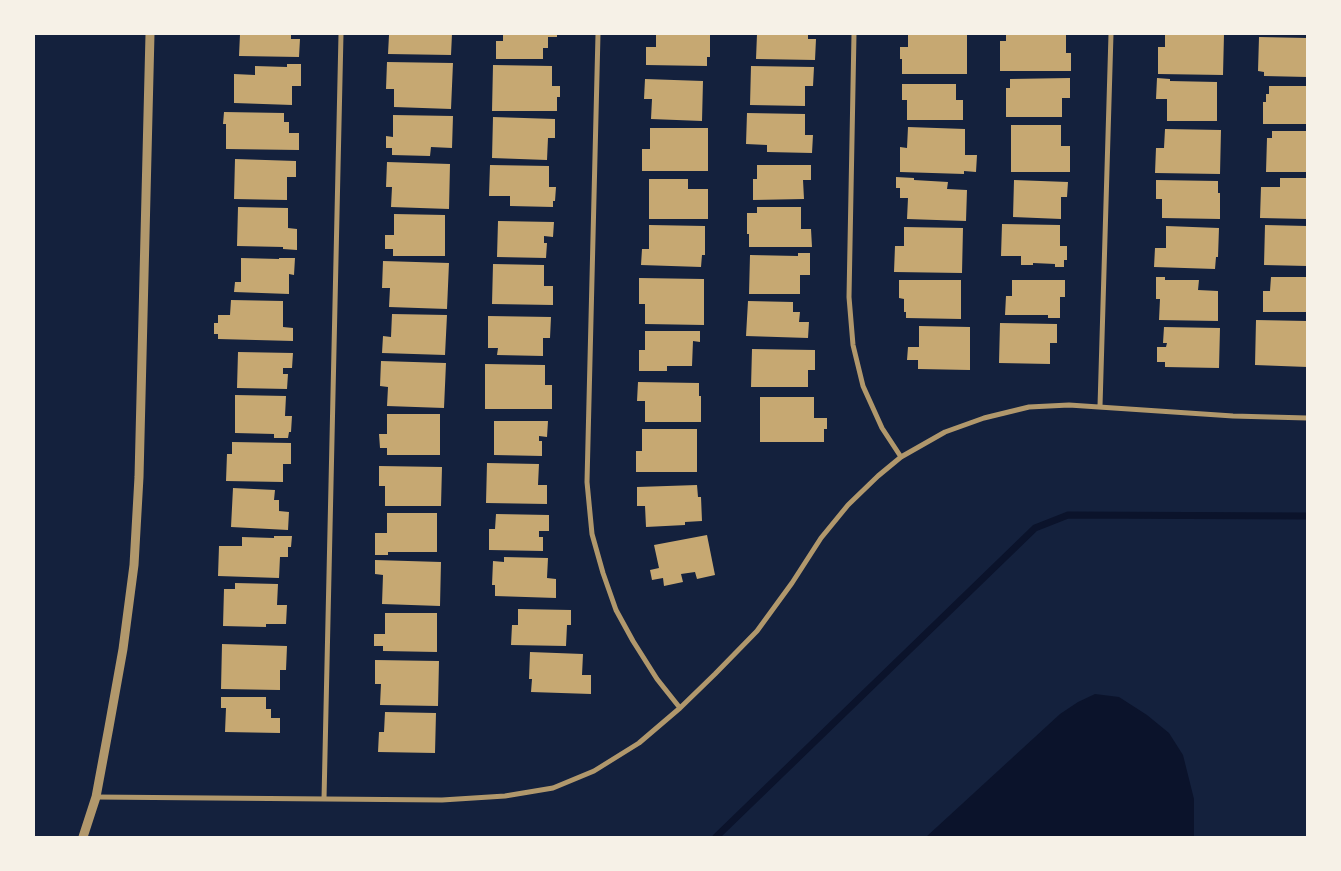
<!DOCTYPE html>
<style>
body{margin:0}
#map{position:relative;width:1341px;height:871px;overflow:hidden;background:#14213d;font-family:"DejaVu Sans",sans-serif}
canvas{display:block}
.frame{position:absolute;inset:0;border:35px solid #f6f1e7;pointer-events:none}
</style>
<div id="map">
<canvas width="1341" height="871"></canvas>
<div class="frame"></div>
</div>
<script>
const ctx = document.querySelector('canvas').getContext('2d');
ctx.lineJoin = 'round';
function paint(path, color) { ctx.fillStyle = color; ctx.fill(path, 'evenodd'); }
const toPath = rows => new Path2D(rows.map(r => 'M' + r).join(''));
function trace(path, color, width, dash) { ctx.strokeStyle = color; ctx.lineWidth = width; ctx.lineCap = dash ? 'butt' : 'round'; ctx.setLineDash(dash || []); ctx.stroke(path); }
const water = toPath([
 [1095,694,1119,697,1147,715,1169,733,1183,755,1194,799,1194,837,926,837,1060,714,1078,702]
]);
const stream = toPath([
 [716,837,1035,528,1068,515,1307,516]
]);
const building = toPath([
 [240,34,291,34,291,39,300,39,299,57,239,56],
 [397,34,452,34,451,55,388,54,389,35,397,35],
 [503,34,557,34,557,37,548,37,548,48,543,48,543,59,496,59,496,41,503,41],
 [656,34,710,34,710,57,707,57,707,66,646,65,646,47,656,47],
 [757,34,808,34,808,39,816,39,815,60,756,59],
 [908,34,967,34,967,74,902,74,902,59,900,59,900,47,908,47],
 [1006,34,1066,34,1066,53,1071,53,1071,71,1000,71,1000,41,1006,41],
 [1165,34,1224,34,1223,75,1158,74,1158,47,1165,47],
 [1259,37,1307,38,1307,77,1264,76,1264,72,1258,71],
 [387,62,453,63,451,109,394,107,394,89,386,89],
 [287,64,301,64,301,86,292,86,292,105,234,103,234,74,255,75,255,66,287,67],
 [493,65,552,66,552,86,560,86,560,97,557,97,557,111,492,111],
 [751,66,814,67,813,86,805,86,805,106,750,105],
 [1070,78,1070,98,1062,98,1062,117,1006,117,1006,88,1010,88,1010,79],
 [1157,78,1170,79,1170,81,1217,82,1217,121,1167,121,1167,99,1156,99],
 [645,79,703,81,702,121,651,119,652,99,644,99],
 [902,84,956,84,956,100,963,100,963,120,907,120,907,100,902,100],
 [1269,86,1307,86,1307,124,1263,124,1263,102,1266,102,1266,94,1269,94],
 [224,112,284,113,284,122,289,122,289,133,299,133,299,150,226,149,226,124,223,124],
 [747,113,805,114,805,135,813,135,812,153,767,152,767,145,746,144],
 [393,115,453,116,452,148,431,147,430,156,392,155,392,148,386,148,386,136,393,137],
 [493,117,555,119,555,138,548,138,547,160,492,158],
 [1011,125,1061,125,1061,146,1070,146,1070,172,1011,172],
 [908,127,965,129,965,155,977,155,976,172,964,171,964,174,900,172,900,147,907,148],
 [650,128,708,128,708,171,642,171,642,149,650,149],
 [1165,129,1221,130,1220,174,1155,173,1156,148,1164,148],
 [1272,131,1307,131,1307,172,1266,172,1267,138,1272,138],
 [235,159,296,161,296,177,287,177,287,200,234,199],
 [387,162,450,164,449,209,391,207,392,187,386,187],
 [490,165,549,166,549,187,556,187,555,201,553,201,553,207,510,206,510,196,489,196],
 [757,165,811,165,811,180,803,180,804,199,753,200,753,179,757,179],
 [896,177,914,178,914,180,948,182,947,189,967,190,966,221,907,219,908,198,900,198,900,188,896,188],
 [1280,178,1307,178,1307,219,1260,218,1261,187,1280,187],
 [649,179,688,179,688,189,708,189,708,219,649,219],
 [1014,180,1068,182,1067,197,1061,197,1061,219,1013,217],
 [1156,180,1218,181,1218,193,1220,193,1220,219,1162,218,1162,199,1156,199],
 [238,207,288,208,288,228,297,229,297,250,283,249,283,247,237,246],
 [757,207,801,207,801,229,811,229,812,247,749,247,749,234,747,234,747,213,757,213],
 [394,214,445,215,445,256,393,256,393,249,385,249,385,235,394,235],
 [498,221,554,222,553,237,544,236,544,243,547,243,546,258,497,257],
 [1002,224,1060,225,1060,246,1067,246,1067,260,1064,260,1064,267,1055,267,1055,264,1033,263,1033,265,1021,265,1021,256,1001,256],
 [649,225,705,226,705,255,702,255,701,267,641,265,642,249,649,249],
 [1265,225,1307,226,1307,266,1264,265],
 [1166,226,1219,228,1218,257,1216,257,1215,269,1154,267,1155,248,1166,248],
 [904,227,963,228,962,273,894,272,895,246,904,246],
 [798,253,810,253,810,275,800,275,800,294,749,294,750,255,798,256],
 [241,258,279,259,279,258,295,258,294,275,289,274,289,294,234,292,235,282,241,282],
 [383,261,449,263,447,309,389,307,390,288,382,288],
 [493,264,544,265,544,286,553,286,553,305,492,304],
 [1156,277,1165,277,1165,280,1199,280,1198,290,1218,291,1218,321,1159,320,1160,299,1156,299],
 [1271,277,1307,277,1307,312,1263,312,1263,291,1270,291],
 [639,278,704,279,704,325,645,324,645,304,639,304],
 [899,280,961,280,961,319,906,318,906,312,904,312,904,299,899,298],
 [1012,280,1065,280,1065,297,1060,297,1060,318,1048,318,1048,315,1005,315,1006,296,1012,296],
 [231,300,283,301,283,327,293,328,293,341,218,339,218,334,214,334,214,323,218,323,218,315,230,315],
 [748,301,793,302,793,312,800,312,799,322,809,322,808,338,746,336],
 [392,314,447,315,445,355,382,353,383,336,391,337],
 [488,316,551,317,550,338,543,338,543,356,497,355,498,348,488,348],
 [1256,320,1307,321,1307,367,1255,365],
 [1000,323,1057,324,1057,343,1050,343,1050,364,999,363],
 [919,326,970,327,970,370,918,369,918,360,907,360,908,347,919,347],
 [1164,327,1220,328,1219,368,1165,367,1165,362,1157,362,1157,347,1166,347,1167,343,1163,343],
 [645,331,700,331,700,342,693,341,692,366,667,366,667,371,639,371,639,350,645,350],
 [752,349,815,350,815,370,808,370,808,387,751,387],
 [238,352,293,353,292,368,283,368,283,374,288,374,287,389,237,388],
 [381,361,446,363,444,408,387,406,388,387,380,386],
 [485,364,545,365,545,385,552,385,552,409,485,409],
 [638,382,699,383,699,396,701,396,701,422,645,422,645,401,637,401],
 [235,395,286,396,285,416,292,416,291,432,289,432,288,438,274,438,274,434,235,433],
 [760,397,814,397,814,418,827,418,827,429,824,429,824,442,760,442],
 [387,414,440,414,440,455,387,455,387,448,380,448,379,434,387,434],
 [494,421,548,421,547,437,539,436,539,441,542,441,542,456,494,455],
 [642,429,697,429,697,472,636,472,636,451,642,451],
 [232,442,291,443,291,464,283,464,283,482,226,481,227,454,232,454],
 [487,463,539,464,538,485,547,485,547,504,486,503],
 [379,466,442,467,441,506,385,506,385,486,379,486],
 [697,485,698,497,701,497,702,521,685,522,685,525,646,527,645,506,637,506,637,487],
 [233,488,275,490,274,500,279,500,279,511,289,512,288,530,231,527],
 [387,513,437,513,437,552,388,552,388,555,375,555,375,533,387,533],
 [496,514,549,515,549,531,539,531,539,537,543,537,543,551,489,550,489,529,495,529],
 [707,535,715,575,697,579,695,572,681,574,683,582,664,586,663,578,652,580,650,570,659,568,654,545],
 [274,536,292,536,291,547,288,547,288,557,280,557,279,578,218,576,219,546,242,546,242,537,274,538],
 [504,557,548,558,547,578,556,579,556,598,495,596,495,585,492,585,493,561,504,562],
 [375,560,441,562,440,606,382,604,383,575,375,574],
 [235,583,278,584,277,605,287,605,286,624,266,624,266,627,223,626,224,589,235,589],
 [518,609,571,610,571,625,567,625,566,646,511,645,512,625,518,625],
 [385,613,437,613,437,652,383,651,383,646,374,646,374,634,385,634],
 [222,644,287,646,286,670,280,670,280,690,221,689],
 [530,652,583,654,582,675,591,675,591,694,531,692,532,679,529,679],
 [375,660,439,661,438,706,380,705,381,684,375,684],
 [221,697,266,697,266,709,271,709,271,718,280,718,280,733,225,732,226,708,221,708],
 [385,712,436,713,435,753,378,752,379,732,384,732]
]);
const minor = toPath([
 [598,34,587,482,592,534,603,573,616,610,633,641,657,679,680,708],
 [854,34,849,297,853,345,863,386,882,428,901,457],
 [1100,406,1111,34],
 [96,797,442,800,505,796,553,788,594,771,639,743,680,708,715,674,757,631,792,583,821,538,848,505,878,476,901,457,945,432,984,418,1029,407,1069,405,1233,416,1307,418],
 [324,799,341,34]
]);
const tertiary = toPath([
 [83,837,96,797,109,727,123,649,134,565,139,477,150,34]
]);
paint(water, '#0b132b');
trace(stream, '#0b132b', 7);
paint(building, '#c6a872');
trace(minor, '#b1986c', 5);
trace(tertiary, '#b1986c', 9);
</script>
